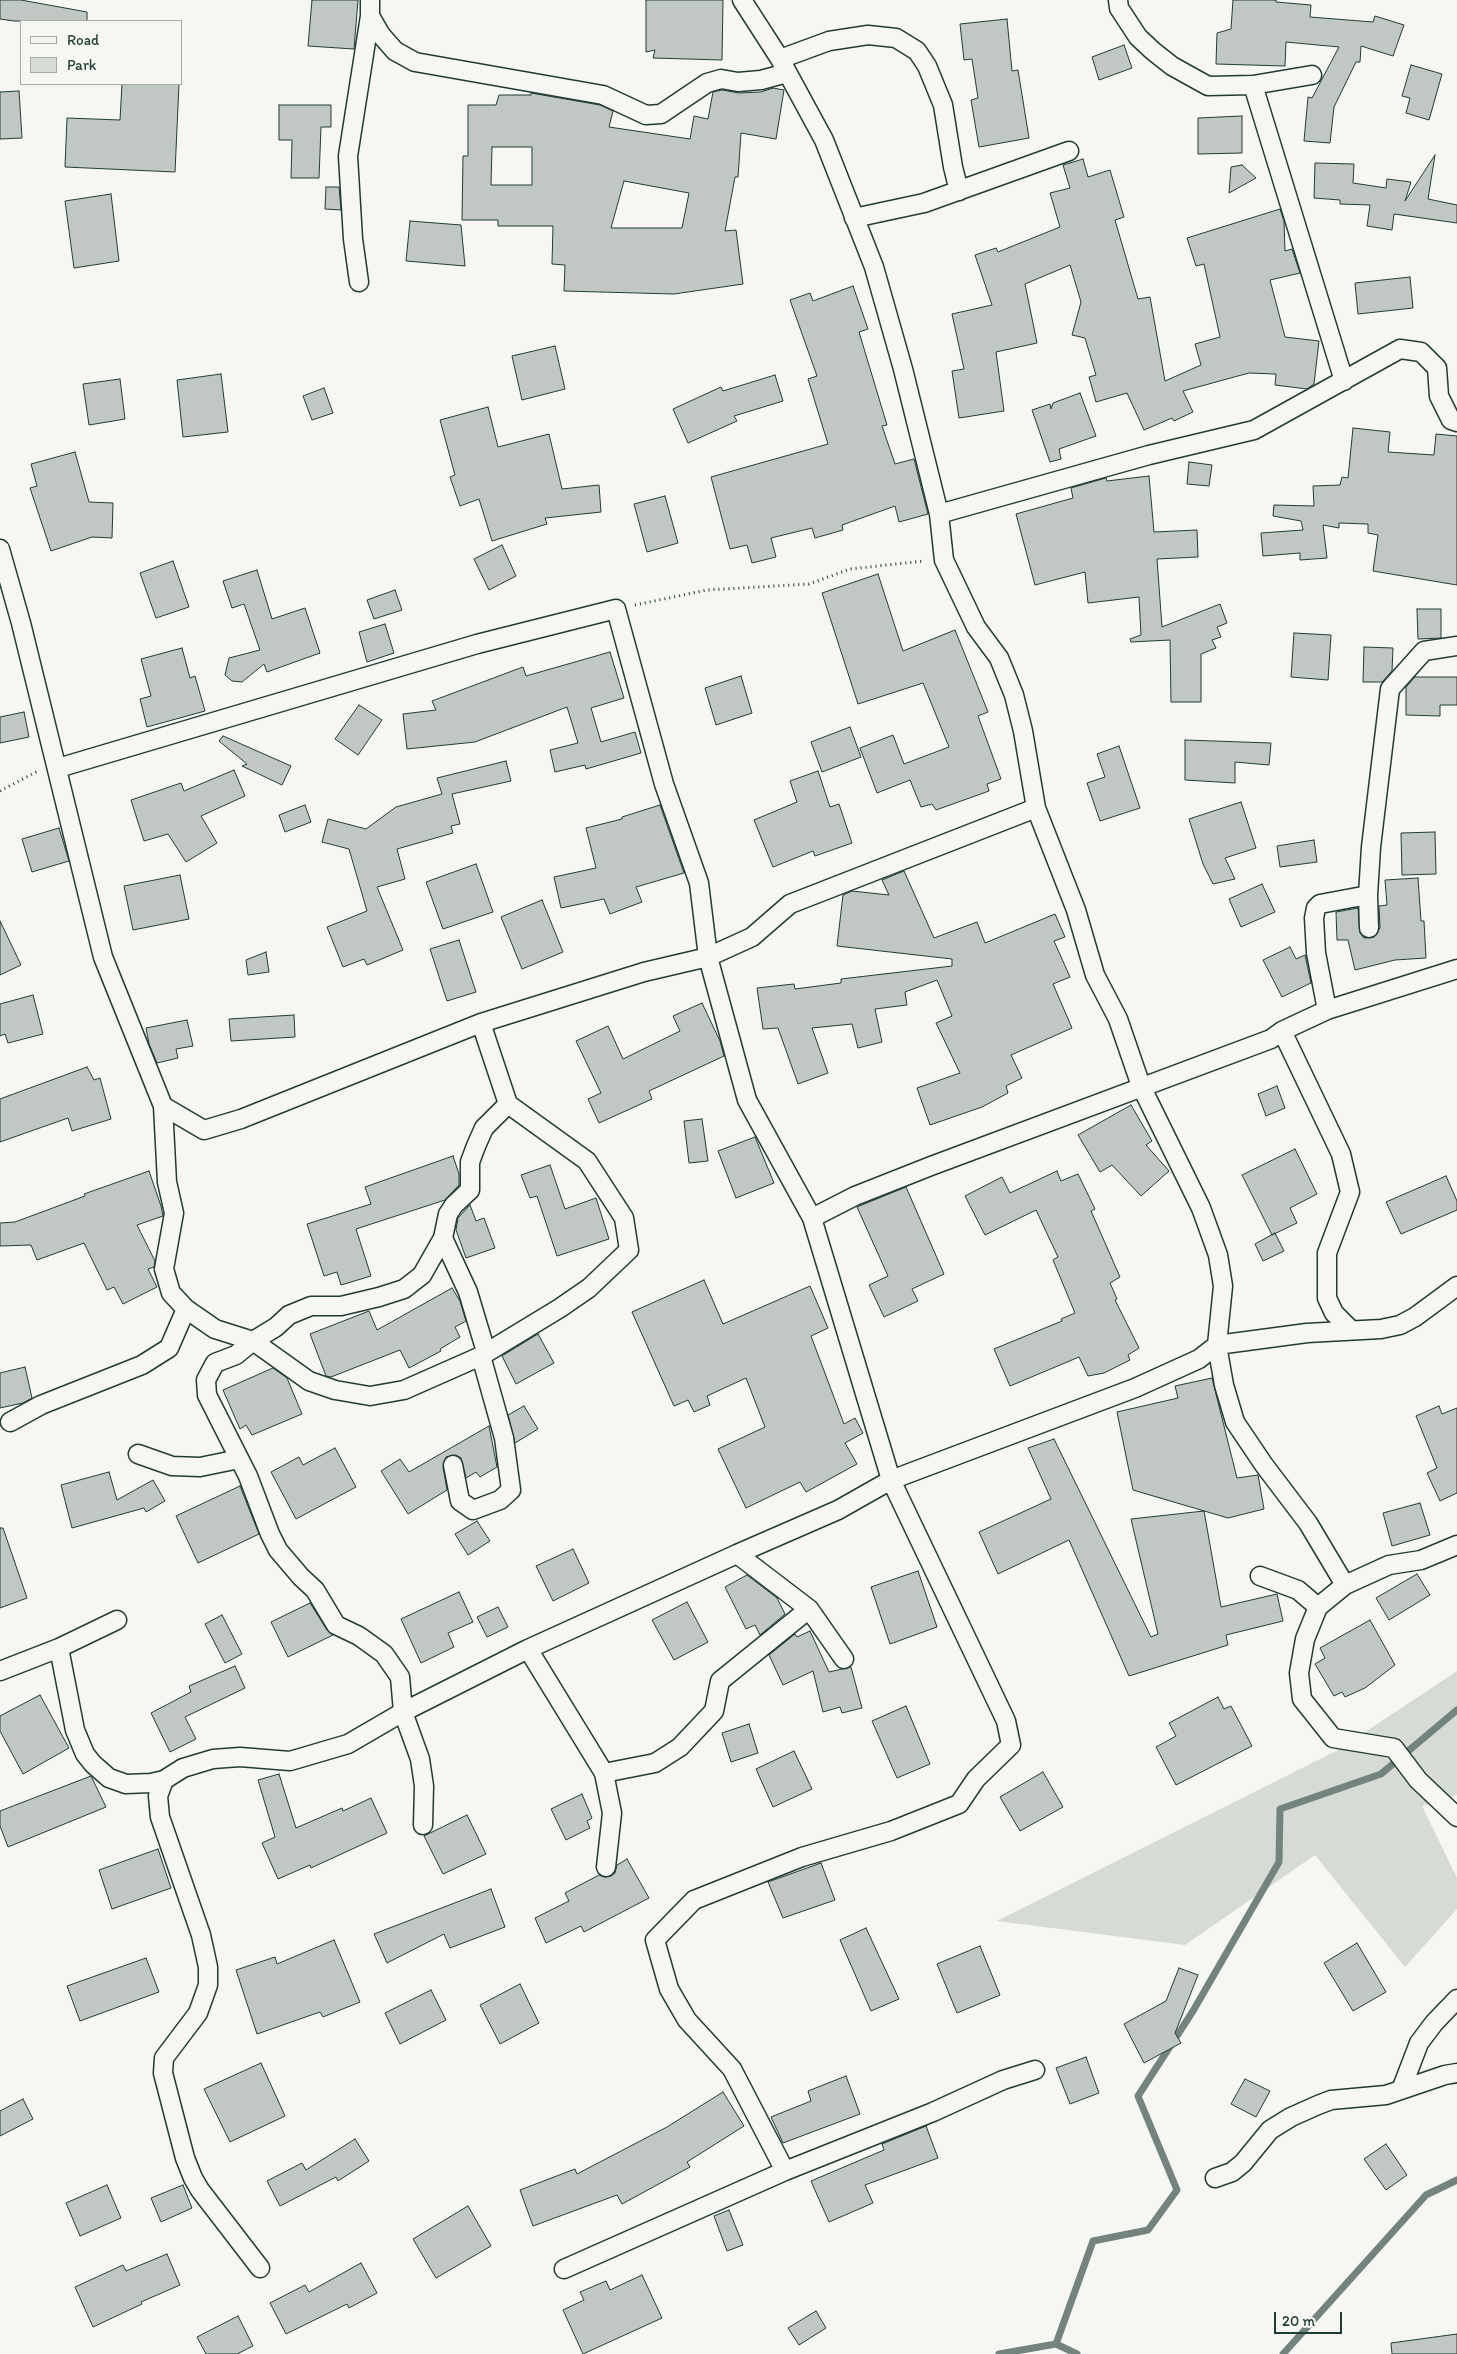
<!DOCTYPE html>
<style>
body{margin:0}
#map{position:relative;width:1457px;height:2354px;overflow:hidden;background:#f6f6f2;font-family:Itim,sans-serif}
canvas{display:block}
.legend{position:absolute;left:20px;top:20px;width:162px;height:65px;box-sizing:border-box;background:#f6f6f2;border:1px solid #a0aca6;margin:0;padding:6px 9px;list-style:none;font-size:15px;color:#1f3d34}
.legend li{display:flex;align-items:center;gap:10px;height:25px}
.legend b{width:25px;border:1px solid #a0aca6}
.scale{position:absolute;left:1274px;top:2312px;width:68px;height:22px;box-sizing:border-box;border:2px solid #1f3d34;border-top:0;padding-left:6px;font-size:15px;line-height:18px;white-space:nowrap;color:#1f3d34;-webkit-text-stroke:4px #f6f6f2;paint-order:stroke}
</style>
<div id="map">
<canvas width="1457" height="2354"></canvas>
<ul class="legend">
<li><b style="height:6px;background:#f6f6f2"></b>Road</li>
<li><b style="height:14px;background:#d6dbd6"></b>Park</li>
</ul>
<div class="scale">20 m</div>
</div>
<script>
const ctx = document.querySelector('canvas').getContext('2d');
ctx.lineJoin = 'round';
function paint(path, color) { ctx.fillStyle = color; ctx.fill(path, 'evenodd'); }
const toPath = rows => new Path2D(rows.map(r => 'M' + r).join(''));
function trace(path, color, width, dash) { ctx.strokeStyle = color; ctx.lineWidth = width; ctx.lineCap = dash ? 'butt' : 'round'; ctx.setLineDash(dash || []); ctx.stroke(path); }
const green = toPath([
 [1457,1671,1457,1795,1422,1806,1457,1878,1457,1909,1405,1967,1315,1855,1185,1945,997,1921,1338,1750]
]);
const stream = toPath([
 [1056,2344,1093,2241,1148,2230,1177,2190,1138,2096,1193,2011,1279,1862,1280,1809,1381,1774,1457,1710],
 [999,2354,1056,2344,1077,2354],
 [1283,2354,1426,2195,1457,2180]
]);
const building = toPath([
 [0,0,21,0,87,12,87,21,14,21,0,19,0,0],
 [312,0,358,0,354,49,308,46,312,0],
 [646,0,723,0,722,60,653,58,655,50,646,52,646,0],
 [1233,0,1276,0,1276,2,1311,5,1310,17,1373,22,1375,16,1404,25,1393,56,1361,46,1360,62,1356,62,1334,107,1330,143,1304,141,1308,97,1312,98,1339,47,1286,42,1285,66,1216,64,1217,33,1231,29,1233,0],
 [1007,19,1012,71,1018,70,1029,138,979,147,971,100,978,98,972,59,964,60,960,24,1007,19],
 [1124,45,1132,68,1099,80,1092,57,1124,45],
 [1411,65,1442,74,1429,120,1406,113,1410,98,1402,96,1411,65],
 [122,84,179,84,175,172,65,167,67,118,120,120,122,84],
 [773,88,784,90,776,139,741,133,738,177,735,177,725,231,736,230,743,284,674,294,564,291,565,265,552,264,553,226,498,226,498,220,462,220,463,156,468,156,468,105,496,105,499,95,531,95,531,93,600,105,613,111,609,127,690,139,694,116,708,119,713,92,722,90,739,93,761,92,773,88],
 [492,147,532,147,532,185,491,185,492,147],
 [624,181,689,193,682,228,611,228,624,181],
 [19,91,22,138,0,139,0,92,19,91],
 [279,105,331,105,331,127,321,127,319,178,291,178,292,140,279,140,279,105],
 [1242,116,1242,153,1198,154,1198,118,1242,116],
 [1435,155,1428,199,1457,205,1457,223,1394,214,1392,230,1367,226,1370,205,1340,204,1340,200,1314,198,1315,163,1354,164,1353,183,1386,188,1387,179,1411,182,1405,201,1435,155],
 [1083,159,1088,177,1110,170,1124,217,1115,220,1138,299,1150,297,1165,381,1201,365,1195,344,1220,337,1204,264,1196,266,1187,238,1280,209,1284,221,1285,251,1292,249,1300,273,1270,280,1285,337,1319,341,1314,384,1307,389,1275,385,1276,374,1249,373,1183,391,1193,412,1174,421,1172,418,1144,430,1127,393,1096,402,1089,377,1096,375,1085,338,1072,335,1081,302,1070,265,1025,284,1037,343,996,352,1004,411,959,418,952,371,964,369,952,314,992,305,975,255,996,248,998,252,1060,227,1050,193,1070,188,1063,165,1083,159],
 [1242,165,1256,178,1229,193,1231,167,1242,165],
 [326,187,339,187,341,210,325,209,326,187],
 [111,194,119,261,74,268,65,201,111,194],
 [410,221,461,225,465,266,406,261,410,221],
 [1410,277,1413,308,1358,314,1355,283,1410,277],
 [853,286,868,329,859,332,887,425,882,426,895,464,914,459,928,514,899,522,895,506,842,525,843,530,815,538,812,528,771,538,776,557,752,563,747,545,730,549,711,477,828,444,808,379,817,376,790,300,810,293,813,301,853,286],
 [555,346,565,389,522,400,512,356,555,346],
 [221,374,228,432,183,437,177,380,221,374],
 [775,375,783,401,734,416,737,421,688,443,673,409,721,387,723,391,775,375],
 [120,379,125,419,89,425,83,384,120,379],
 [324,388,333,413,312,420,303,396,324,388],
 [1080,393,1096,436,1059,449,1061,459,1050,462,1032,410,1050,404,1051,409,1053,403,1080,393],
 [488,407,498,447,549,434,562,489,599,485,601,512,545,518,547,524,492,541,479,499,460,506,450,477,455,475,440,420,488,407],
 [1353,428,1390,432,1388,452,1434,455,1436,434,1457,436,1457,585,1373,571,1378,535,1368,533,1368,524,1339,523,1339,528,1323,525,1327,558,1300,560,1300,553,1263,556,1261,533,1303,530,1301,521,1273,516,1274,505,1314,506,1313,486,1340,485,1342,477,1348,478,1353,428],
 [75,452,89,502,113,503,112,538,92,537,51,551,30,488,37,486,31,464,75,452],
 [1189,462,1212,465,1209,486,1187,484,1189,462],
 [1149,476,1154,532,1197,530,1198,557,1157,559,1162,627,1220,604,1227,623,1217,627,1221,637,1212,640,1216,648,1201,654,1201,702,1171,702,1170,640,1131,642,1130,639,1141,635,1139,597,1088,603,1085,572,1035,585,1016,514,1073,498,1071,488,1106,478,1107,481,1149,476],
 [665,496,678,543,647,552,634,504,665,496],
 [502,545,516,576,489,590,474,559,502,545],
 [173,561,189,607,156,618,140,573,173,561],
 [257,570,272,619,305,608,320,653,267,672,264,664,242,682,232,681,225,675,229,658,260,650,244,604,232,608,223,581,257,570],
 [878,574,903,651,955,630,988,712,978,716,1001,779,987,784,989,791,936,810,932,804,921,807,910,780,877,793,860,748,893,735,904,764,949,747,923,683,858,704,822,593,878,574],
 [395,590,402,610,374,619,367,600,395,590],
 [1417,609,1441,609,1441,638,1418,639,1417,609],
 [385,624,394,653,367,662,359,632,385,624],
 [1294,633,1331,635,1328,680,1291,677,1294,633],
 [1364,647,1393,648,1392,671,1382,682,1363,682,1364,647],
 [182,648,190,678,195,676,205,711,147,727,140,699,151,696,141,659,182,648],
 [610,652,624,698,591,708,601,742,635,732,641,753,586,769,585,765,555,772,550,750,578,743,567,707,475,742,407,749,403,714,436,710,432,701,523,667,526,676,610,652],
 [741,676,752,713,716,725,705,688,741,676],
 [1415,677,1457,677,1457,705,1440,705,1440,716,1406,715,1406,687,1415,677],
 [359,705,382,720,358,755,335,739,359,705],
 [24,712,29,737,0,743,0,717,24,712],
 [850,727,861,757,822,772,811,742,850,727],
 [223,736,291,766,282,785,242,766,247,764,219,741,223,736],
 [1185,740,1271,743,1269,765,1235,762,1235,783,1185,780,1185,740],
 [1119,746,1140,808,1100,821,1087,783,1105,777,1097,754,1119,746],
 [506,761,511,781,452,794,460,824,451,826,453,833,397,849,405,879,377,887,403,950,367,965,364,959,343,967,327,927,367,911,349,849,322,842,328,819,366,829,396,807,442,794,437,778,506,761],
 [234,770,245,796,201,816,217,843,186,862,168,834,144,841,131,800,181,783,184,791,234,770],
 [818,771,830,807,839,804,852,843,815,856,813,851,773,867,754,820,797,802,790,781,818,771],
 [1241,802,1256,848,1225,858,1235,879,1213,884,1203,864,1189,819,1241,802],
 [305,805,311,822,285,832,279,815,305,805],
 [660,805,684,873,636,887,642,902,610,914,604,899,561,908,554,877,596,868,586,828,622,819,622,817,660,805],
 [59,828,69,861,32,872,22,839,59,828],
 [1435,832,1436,874,1402,875,1401,833,1435,832],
 [1314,840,1317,862,1280,867,1277,846,1314,840],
 [476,864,493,912,443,929,426,882,476,864],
 [904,871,934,938,977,922,985,943,1055,914,1065,937,1054,941,1070,977,1053,984,1072,1028,1011,1055,1022,1078,1006,1086,1008,1093,982,1107,930,1125,917,1088,960,1073,936,1023,952,1016,937,980,905,992,907,1005,875,1009,882,1042,858,1048,852,1024,812,1028,828,1073,798,1084,778,1028,763,1029,757,988,794,984,795,989,841,983,841,979,952,966,952,959,837,946,843,895,852,891,889,895,882,880,904,871],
 [180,875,189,919,133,930,124,886,180,875],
 [1418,878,1421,921,1424,921,1426,958,1395,960,1355,970,1348,940,1337,940,1336,912,1358,908,1360,933,1364,938,1374,937,1380,928,1379,906,1387,905,1385,880,1418,878],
 [1262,884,1275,912,1241,927,1229,899,1262,884],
 [542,900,563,952,522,969,501,917,542,900],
 [0,921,21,965,0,975,0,921],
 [459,940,476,992,447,1001,430,949,459,940],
 [1290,947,1296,959,1305,955,1311,983,1282,997,1263,960,1290,947],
 [266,952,269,972,248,975,246,960,266,952],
 [33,995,43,1034,8,1043,5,1034,0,1036,0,1004,33,995],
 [702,1003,720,1041,724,1056,649,1091,652,1099,599,1123,588,1099,601,1093,576,1041,608,1026,623,1059,680,1031,673,1016,702,1003],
 [294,1015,295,1037,231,1041,229,1019,294,1015],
 [187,1020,193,1046,176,1049,178,1058,157,1063,149,1044,146,1028,187,1020],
 [87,1067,94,1080,100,1078,111,1119,72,1131,68,1118,0,1142,0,1099,87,1067],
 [1277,1086,1285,1108,1266,1116,1258,1094,1277,1086],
 [1131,1105,1152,1141,1146,1145,1169,1171,1141,1196,1112,1165,1100,1172,1078,1135,1131,1105],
 [702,1119,708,1161,689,1163,684,1121,702,1119],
 [755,1137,774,1183,736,1198,718,1151,755,1137],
 [1295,1149,1317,1194,1290,1208,1297,1223,1272,1235,1242,1175,1295,1149],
 [453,1156,459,1174,459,1185,445,1200,356,1229,371,1276,341,1285,337,1272,324,1276,307,1224,371,1204,365,1187,453,1156],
 [550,1165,565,1209,596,1198,609,1239,557,1256,537,1196,530,1198,521,1175,550,1165],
 [149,1171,161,1206,163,1216,137,1225,155,1261,154,1267,148,1269,157,1287,123,1304,114,1287,107,1290,84,1243,37,1260,31,1245,0,1246,0,1223,15,1222,85,1196,84,1194,149,1171],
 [1057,1171,1061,1181,1078,1174,1095,1209,1091,1211,1120,1277,1110,1283,1117,1299,1115,1300,1139,1348,1128,1355,1130,1360,1104,1373,1088,1376,1079,1357,1010,1386,994,1349,1062,1321,1061,1319,1075,1313,1053,1260,1058,1257,1036,1210,985,1235,965,1196,1002,1177,1010,1193,1057,1171],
 [1446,1176,1457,1201,1457,1210,1401,1234,1386,1202,1446,1176],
 [906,1187,944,1274,912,1289,918,1301,884,1317,869,1285,888,1276,857,1207,906,1187],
 [470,1205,476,1221,484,1218,495,1248,466,1258,456,1230,458,1218,470,1205],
 [1275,1233,1284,1251,1263,1261,1255,1244,1275,1233],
 [704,1280,723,1324,810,1286,828,1328,811,1336,844,1424,855,1418,863,1433,845,1443,857,1464,806,1492,800,1482,746,1508,718,1449,765,1427,746,1378,707,1396,710,1405,694,1412,688,1400,674,1406,632,1312,704,1280],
 [452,1288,460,1301,466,1321,455,1327,460,1337,440,1349,441,1351,409,1368,400,1350,331,1377,326,1376,310,1334,369,1311,377,1330,452,1288],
 [538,1334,554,1363,516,1384,502,1356,538,1334],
 [25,1367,32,1398,23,1403,0,1408,0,1373,25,1367],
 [273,1368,287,1378,302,1414,252,1435,246,1425,240,1429,223,1390,273,1368],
 [1212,1378,1237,1478,1258,1475,1264,1509,1228,1518,1133,1490,1117,1412,1178,1398,1175,1386,1212,1378],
 [524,1406,538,1429,515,1443,508,1415,524,1406],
 [1439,1406,1442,1414,1457,1408,1457,1493,1440,1501,1427,1473,1437,1468,1416,1416,1439,1406],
 [489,1426,497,1467,480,1477,476,1472,466,1478,461,1458,456,1455,446,1457,443,1467,447,1490,408,1514,381,1471,400,1459,409,1472,489,1426],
 [1054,1439,1151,1637,1158,1634,1131,1519,1204,1511,1221,1607,1277,1594,1283,1621,1226,1635,1228,1645,1129,1676,1069,1540,998,1574,979,1532,1051,1499,1028,1448,1054,1439],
 [335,1448,356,1487,296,1519,271,1472,299,1457,303,1465,335,1448],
 [109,1472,117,1500,153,1480,165,1501,146,1512,144,1508,72,1528,61,1485,109,1472],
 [240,1486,259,1534,198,1563,176,1516,240,1486],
 [1420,1503,1430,1535,1392,1546,1383,1513,1420,1503],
 [477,1521,490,1541,468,1555,455,1534,477,1521],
 [0,1528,3,1528,27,1598,0,1608,0,1528],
 [573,1549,589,1583,553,1601,536,1566,573,1549],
 [918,1571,937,1627,890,1644,871,1587,918,1571],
 [1417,1574,1430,1595,1389,1620,1376,1598,1417,1574],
 [747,1575,777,1598,785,1614,760,1635,755,1625,746,1629,725,1587,747,1575],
 [459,1592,473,1622,448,1633,454,1647,421,1663,401,1619,459,1592],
 [687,1602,708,1642,674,1660,652,1620,687,1602],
 [310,1603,327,1630,333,1635,288,1657,271,1622,310,1603],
 [498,1607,508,1627,487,1637,477,1617,498,1607],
 [222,1615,242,1654,225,1663,205,1624,222,1615],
 [1370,1620,1395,1665,1365,1688,1345,1697,1342,1692,1334,1696,1315,1664,1325,1658,1320,1648,1370,1620],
 [810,1631,829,1672,851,1667,862,1708,842,1713,840,1707,823,1712,813,1671,783,1685,769,1655,795,1634,797,1637,810,1631],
 [235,1666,245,1688,185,1717,196,1739,170,1752,151,1713,191,1692,189,1686,235,1666],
 [40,1695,69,1748,23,1774,0,1731,0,1716,40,1695],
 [1218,1697,1224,1709,1231,1706,1252,1746,1176,1785,1156,1747,1176,1736,1169,1723,1218,1697],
 [906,1706,930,1764,897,1778,872,1721,906,1706],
 [749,1724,758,1753,731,1762,722,1733,749,1724],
 [794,1751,812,1789,773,1807,756,1769,794,1751],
 [1043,1772,1063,1807,1020,1831,1000,1797,1043,1772],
 [279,1774,296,1828,342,1808,343,1811,371,1798,387,1833,311,1868,310,1865,278,1879,262,1843,275,1837,258,1780,279,1774],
 [91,1776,106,1807,8,1847,0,1826,0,1811,91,1776],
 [582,1794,592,1818,587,1821,590,1828,566,1840,551,1809,582,1794],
 [467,1815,486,1854,443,1874,424,1836,467,1815],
 [158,1849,171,1888,112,1909,99,1870,158,1849],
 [627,1859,649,1898,584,1932,581,1926,546,1943,535,1918,569,1901,565,1893,599,1875,604,1877,611,1876,615,1873,617,1865,627,1859],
 [821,1863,835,1900,783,1918,768,1882,821,1863],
 [491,1889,505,1927,450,1948,444,1934,387,1963,374,1934,491,1889],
 [866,1928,899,1999,871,2011,840,1940,866,1928],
 [334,1940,360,2002,323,2017,320,2012,257,2034,236,1970,275,1957,277,1964,334,1940],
 [1357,1943,1386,1992,1353,2011,1324,1963,1357,1943],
 [980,1946,1000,1995,957,2013,937,1964,980,1946],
 [146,1958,159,1992,80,2021,67,1986,146,1958],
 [1179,1968,1198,1975,1175,2033,1181,2043,1144,2063,1124,2024,1166,2001,1179,1968],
 [520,1984,539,2023,500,2044,480,2005,520,1984],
 [431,1990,446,2020,400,2044,385,2013,431,1990],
 [1086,2057,1099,2093,1070,2104,1056,2068,1086,2057],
 [261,2063,285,2116,230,2142,204,2089,261,2063],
 [846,2076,860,2114,783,2143,771,2117,811,2101,808,2091,846,2076],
 [1245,2079,1270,2091,1256,2117,1231,2104,1245,2079],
 [723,2092,744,2126,687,2162,690,2167,622,2204,617,2195,533,2226,520,2190,575,2169,577,2174,667,2127,723,2092],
 [23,2099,33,2119,0,2136,0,2111,23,2099],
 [926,2126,938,2158,865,2185,873,2203,829,2222,811,2181,884,2150,882,2144,926,2126],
 [355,2139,369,2161,338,2181,336,2177,280,2206,267,2181,302,2163,306,2170,355,2139],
 [1386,2144,1407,2175,1386,2190,1364,2159,1386,2144],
 [107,2185,121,2218,80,2236,66,2203,107,2185],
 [183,2185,192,2208,161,2222,151,2198,183,2185],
 [468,2206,491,2246,436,2278,413,2239,468,2206],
 [729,2210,743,2245,727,2251,714,2216,729,2210],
 [167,2254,180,2285,141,2302,142,2304,93,2327,75,2287,123,2265,126,2271,167,2254],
 [361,2263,377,2293,349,2308,347,2304,286,2334,270,2303,305,2285,309,2292,361,2263],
 [642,2275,662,2318,583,2354,563,2310,584,2300,580,2292,606,2281,610,2290,642,2275],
 [816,2311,826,2328,799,2345,788,2328,816,2311],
 [238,2316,253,2346,237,2354,206,2354,197,2337,238,2316],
 [1457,2334,1457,2354,1392,2354,1391,2343,1457,2334]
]);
const path = toPath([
 [635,605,707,590,809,584,850,569,924,561],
 [0,791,38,771]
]);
const minor = toPath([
 [370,0,370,16,381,35,395,51,415,62,603,95,646,115,661,114,707,83,721,79,738,82,761,80,787,73],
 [742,0,780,59,824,140,874,267,903,369,939,514,944,560,976,627,999,658,1014,695,1023,731,1036,808,1076,910,1095,975,1118,1019,1141,1086,1201,1208,1218,1255,1223,1286,1217,1345,1199,1359,1135,1388,891,1480,838,1510,737,1554,809,1609,844,1659],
 [1118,0,1119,8,1138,37,1153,51,1172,66,1208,86,1253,85,1312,75],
 [780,59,829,41,868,35,896,38,917,51,927,66,943,105,953,167,959,191],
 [1253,85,1344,381],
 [854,218,924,203,1069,151],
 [359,282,353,239,348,156,370,16],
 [939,514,1149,455,1254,430,1400,349,1421,352,1437,368,1439,396,1451,420,1457,422],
 [0,549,21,623,103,957,163,1106,167,1182,174,1213,164,1269,171,1293,186,1309,215,1329,253,1341,309,1381,335,1390,370,1396,404,1390,481,1356,560,1308,589,1288,629,1250,624,1218,587,1161,508,1104,481,1023],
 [58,768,477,644,616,609,664,784,699,883,708,957,747,1100,812,1218,891,1480,1006,1721,1011,1745,976,1779,959,1804,891,1831,802,1857,694,1900,655,1940,669,1989,687,2020,732,2069,785,2171],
 [1369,928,1368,895,1371,847,1390,689,1424,651,1457,646],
 [1327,1010,1316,953,1314,918,1316,908,1320,904,1368,895],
 [1282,1031,1341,1154,1350,1192,1327,1253,1327,1298,1334,1313,1351,1330],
 [163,1106,204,1130,241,1119,481,1023,644,972,708,957,752,937,790,904,1036,808],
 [812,1218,855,1196,931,1166,1271,1039,1282,1031,1327,1010,1457,969],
 [443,1238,468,1292,486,1352],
 [1457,1286,1415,1317,1400,1325,1381,1329,1307,1333,1217,1345,1224,1385,1235,1422,1264,1465,1308,1523,1345,1585,1389,1565,1421,1560,1457,1545],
 [10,1422,41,1405,142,1365,169,1348,186,1309],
 [138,1454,172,1466,200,1467,239,1459],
 [453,1465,460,1501,473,1510,500,1500,511,1490,504,1438,481,1356],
 [1260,1576,1298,1590,1318,1607],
 [1345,1585,1318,1607,1305,1639,1299,1673,1302,1699,1333,1738,1394,1748,1418,1780,1457,1817],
 [59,1648,75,1730,85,1754,93,1764,109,1778,126,1784,151,1783,164,1780],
 [528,1649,604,1773,612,1813,606,1867],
 [0,1671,59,1648,117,1620],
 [604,1773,655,1763,680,1747,714,1711,720,1681,809,1609],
 [423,1825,424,1786,420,1759,403,1712,400,1677,384,1654,359,1636,336,1625,315,1590,301,1577,278,1550,270,1534,248,1476,207,1395,206,1380,215,1363,236,1355,253,1341,276,1327,289,1315,311,1306,341,1306,379,1297,404,1289,422,1275,443,1238,448,1214,454,1205,470,1190,470,1162,476,1146,484,1128,508,1104],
 [1401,2090,1419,2043,1434,2023,1457,1999],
 [1215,2178,1232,2172,1243,2163,1270,2130,1291,2117,1318,2105,1331,2100,1386,2095,1445,2075,1457,2073],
 [260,2268,200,2190,193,2178,185,2158,163,2073,164,2058,198,2013,208,1985,208,1967,201,1935,160,1817,158,1796,164,1780,183,1768,213,1759,240,1757,290,1761,348,1744,403,1712,528,1649,737,1554],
 [564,2269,785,2171,933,2112,1003,2080,1035,2070]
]);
paint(green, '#d6dbd6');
trace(stream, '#72847d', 7);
paint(building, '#c1c8c3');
trace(building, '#1f3d34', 1);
trace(minor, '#1f3d34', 21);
trace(path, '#1f3d34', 3, [1, 4]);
trace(minor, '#f6f6f2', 18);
</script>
